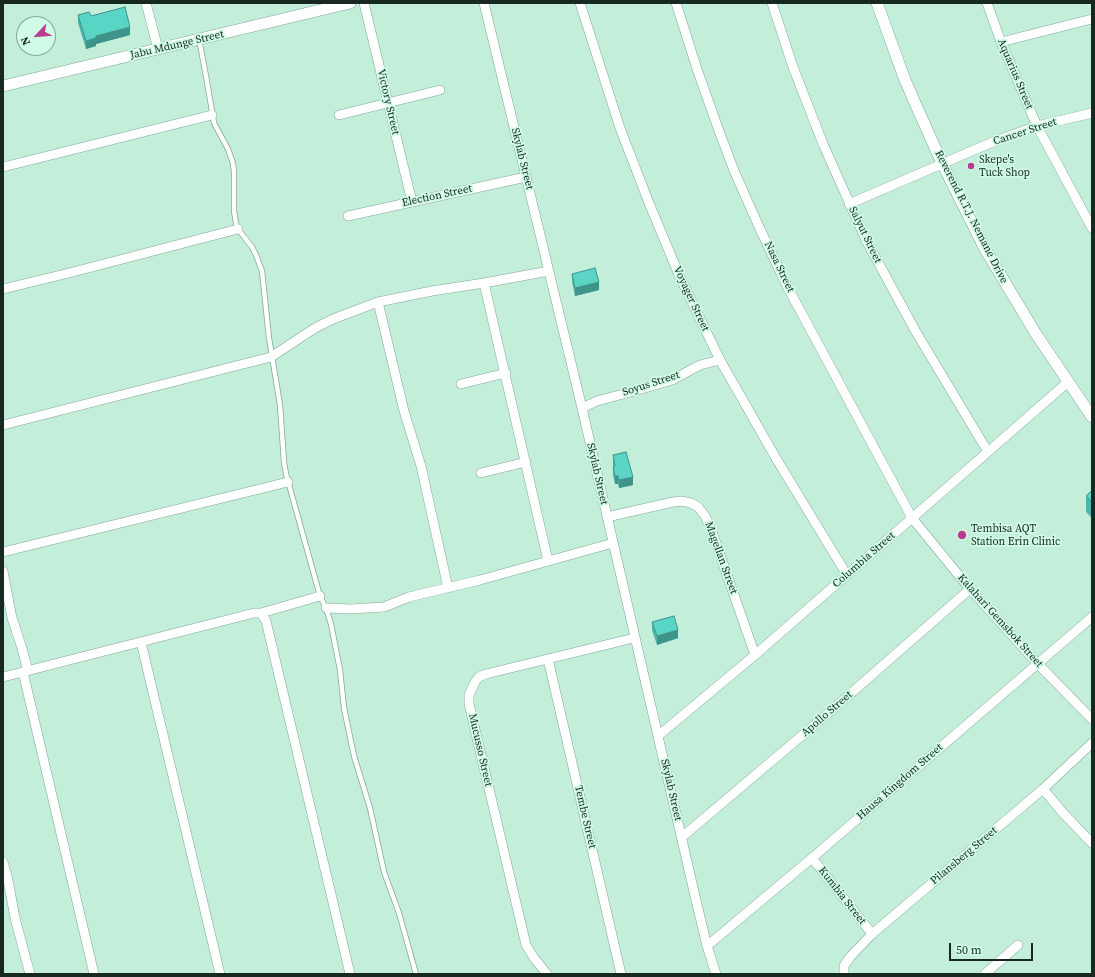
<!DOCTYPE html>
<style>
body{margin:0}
#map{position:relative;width:1095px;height:977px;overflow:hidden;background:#c3eed9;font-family:"Source Serif 4",serif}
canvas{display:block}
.frame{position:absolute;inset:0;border:4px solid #172820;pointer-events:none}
.north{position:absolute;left:16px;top:16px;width:40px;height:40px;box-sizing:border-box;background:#d0fbe6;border:1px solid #86a797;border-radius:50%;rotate:244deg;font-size:11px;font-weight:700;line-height:16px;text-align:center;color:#172820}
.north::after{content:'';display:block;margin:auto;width:14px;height:18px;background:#b83d8e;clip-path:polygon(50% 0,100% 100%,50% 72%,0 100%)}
.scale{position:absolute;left:949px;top:943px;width:84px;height:18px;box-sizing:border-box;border:2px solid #172820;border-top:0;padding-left:5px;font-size:12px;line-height:14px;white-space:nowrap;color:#172820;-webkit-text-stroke:3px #d0fbe6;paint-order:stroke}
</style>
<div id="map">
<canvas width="1095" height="977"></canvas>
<div class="frame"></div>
<div class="north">N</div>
<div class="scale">50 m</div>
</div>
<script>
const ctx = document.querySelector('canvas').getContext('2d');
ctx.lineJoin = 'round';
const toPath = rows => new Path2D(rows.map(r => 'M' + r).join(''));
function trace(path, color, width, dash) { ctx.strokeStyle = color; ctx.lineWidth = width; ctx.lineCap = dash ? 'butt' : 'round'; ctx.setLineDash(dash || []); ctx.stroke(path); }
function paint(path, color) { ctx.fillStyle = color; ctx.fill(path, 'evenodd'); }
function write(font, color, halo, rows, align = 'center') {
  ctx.font = font + ' "Source Serif 4",serif'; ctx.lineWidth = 3.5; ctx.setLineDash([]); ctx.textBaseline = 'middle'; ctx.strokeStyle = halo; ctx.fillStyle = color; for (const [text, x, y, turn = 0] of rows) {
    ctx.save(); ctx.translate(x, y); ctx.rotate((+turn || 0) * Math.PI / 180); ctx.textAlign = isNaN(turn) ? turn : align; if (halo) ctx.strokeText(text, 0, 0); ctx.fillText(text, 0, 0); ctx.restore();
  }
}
const service = toPath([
 [199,39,206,76,214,123,228,149,233,163,234,172,234,211,236,223,238,229,252,247,256,255,262,271,269,338,280,405,284,462,286,474,320,596,326,608,331,624,340,670,344,708,354,756,370,808,384,872,399,913,416,974]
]);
const minor = toPath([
 [146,3,158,49],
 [364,3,412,202],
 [484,3,582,408,695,896,707,946,716,974],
 [580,3,620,128,649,203,679,275,720,360,777,460,847,575],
 [676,3,697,69,719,131,735,173,760,229,788,288,912,518,970,589,1037,663,1092,719],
 [772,3,793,67,823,144,866,240,916,332,988,452],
 [987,3,1001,42,1037,126,1092,228],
 [1001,42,1092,19],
 [339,115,440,90],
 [3,167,212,115],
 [849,204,995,141,1037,126,1092,113],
 [348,216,526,177],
 [484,283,548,561],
 [3,289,69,273,238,229],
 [378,302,404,411,421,466,448,588],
 [461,384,506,373],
 [582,408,597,401,645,388,672,380,700,365,720,360],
 [3,425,271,357,315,328,333,319,378,302,432,291,484,283,549,271],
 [481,473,526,462],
 [607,517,673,502,681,501,691,503,698,507,705,516,710,526,755,655],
 [3,552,288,482],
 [3,571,12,618,21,645,28,671],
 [326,608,351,609,384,607,409,597,480,580,613,543],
 [261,613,266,621,350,974],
 [141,642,220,974],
 [548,659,621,974],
 [23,672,94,974],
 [3,677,254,613,261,613,320,596],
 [658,736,755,655,1068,382],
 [1043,789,1063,813,1092,843],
 [682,837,825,716,970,589],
 [812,858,872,934],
 [3,862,8,880,15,918,30,974],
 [707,946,812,858,1092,617],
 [547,974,534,958,526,945,469,704,469,695,475,682,479,677,486,674,634,638],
 [844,974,844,966,850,957,872,934,1043,789,1092,743],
 [985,974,1018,945]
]);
const tertiary = toPath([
 [877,3,905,80,919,112,942,163,985,249,1036,334,1092,417],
 [3,86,350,3]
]);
const wall = toPath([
 [78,15,91,16,130,35,96,44,96,46,86,49,78,23],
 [572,274,599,290,575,296,572,282],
 [613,455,633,485,619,488,618,484,615,484,613,475],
 [1092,490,1092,518,1086,512,1086,496],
 [652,622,678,638,657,645,652,630]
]);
const shadedWall = toPath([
 [130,27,130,35,96,44,96,46,86,49,86,41,96,36],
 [599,282,599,290,575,296,575,288],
 [615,476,618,476,618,484,615,484],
 [633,477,633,485,619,488,619,480],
 [678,630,678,638,657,645,657,636]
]);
const building = toPath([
 [125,7,130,27,96,36,96,38,86,41,78,15,89,12,91,16,125,7],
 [595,268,599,282,575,288,572,274,595,268],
 [626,452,633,477,619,480,618,476,615,476,613,467,615,466,613,455,626,452],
 [1092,490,1092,502,1086,496,1092,490],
 [674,616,678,630,657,636,652,622,674,616]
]);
const markers = [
 [971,166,4,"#b83d8e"],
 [962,535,5,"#b83d8e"]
];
const streetNames = [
 ["Jabu Mdunge Street",177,45,-13],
 ["Aquarius Street",1015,74,67],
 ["Victory Street",388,102,77],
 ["Cancer Street",1025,132,-18],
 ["Skylab Street",522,159,76],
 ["Election Street",437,196,-12],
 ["Reverend R.T.J. Nemane Drive",971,217,63],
 ["Salyut Street",865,235,64],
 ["Nasa Street",779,267,64],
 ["Voyager Street",691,299,65],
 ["Soyus Street",651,384,-18],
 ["Skylab Street",597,474,77],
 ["Magellan Street",721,558,70],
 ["Columbia Street",864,560,-41],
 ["Kalahari Gemsbok Street",1000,621,48],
 ["Apollo Street",827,714,-41],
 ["Mucusso Street",480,750,77],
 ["Hausa Kingdom Street",900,782,-41],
 ["Skylab Street",671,790,77],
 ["Tembe Street",585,817,77],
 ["Pilansberg Street",964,856,-40],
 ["Kumbia Street",842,896,52]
];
const poiNames = [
 ["Skepe's",979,160],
 ["Tuck Shop",979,173],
 ["Tembisa AQT",971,529],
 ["Station Erin Clinic",971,542]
];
trace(service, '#80a995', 6);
trace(minor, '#80a995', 10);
trace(tertiary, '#80a995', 12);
trace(service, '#fff', 4.5);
trace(minor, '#fff', 9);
trace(tertiary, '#fff', 11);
paint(wall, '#4db6a9');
paint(shadedWall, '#3f948a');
paint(building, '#5ad4c5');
trace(building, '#3f948a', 1);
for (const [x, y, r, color] of markers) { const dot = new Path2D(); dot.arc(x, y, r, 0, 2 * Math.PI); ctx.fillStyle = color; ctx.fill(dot); trace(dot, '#d0fbe6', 1.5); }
write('11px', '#172820', '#d0fbe6', streetNames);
write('11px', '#172820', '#d0fbe6', poiNames, 'left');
</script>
